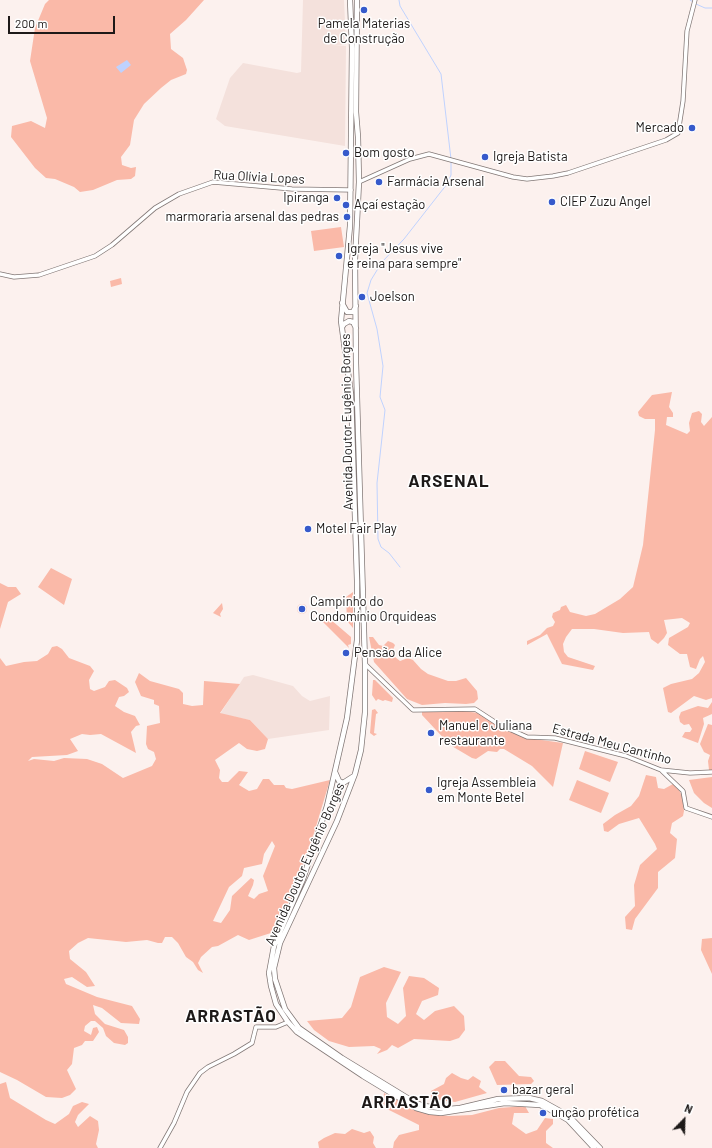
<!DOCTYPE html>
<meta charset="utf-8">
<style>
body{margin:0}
#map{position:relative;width:712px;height:1148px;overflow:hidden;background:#fcf1ee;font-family:Barlow,sans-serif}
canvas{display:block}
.north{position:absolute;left:664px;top:1100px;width:40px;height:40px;-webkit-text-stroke:3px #fff;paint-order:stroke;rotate:23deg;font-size:11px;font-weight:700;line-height:16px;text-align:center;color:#1d1918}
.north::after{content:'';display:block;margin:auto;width:14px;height:18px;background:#1d1918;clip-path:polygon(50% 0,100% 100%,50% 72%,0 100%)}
.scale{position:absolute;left:8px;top:16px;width:107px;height:18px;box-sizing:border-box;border:2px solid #1d1918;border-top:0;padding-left:5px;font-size:12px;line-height:14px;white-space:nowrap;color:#1d1918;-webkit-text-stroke:3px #fff;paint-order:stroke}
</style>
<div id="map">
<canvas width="712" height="1148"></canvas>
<div class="north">N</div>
<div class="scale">200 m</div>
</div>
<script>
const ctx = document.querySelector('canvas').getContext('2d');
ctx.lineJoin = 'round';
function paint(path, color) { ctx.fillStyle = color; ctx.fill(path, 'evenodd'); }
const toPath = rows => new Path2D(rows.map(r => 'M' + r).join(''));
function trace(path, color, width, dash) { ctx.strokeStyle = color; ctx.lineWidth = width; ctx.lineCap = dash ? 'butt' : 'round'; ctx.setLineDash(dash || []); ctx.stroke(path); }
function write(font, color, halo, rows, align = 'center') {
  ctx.font = font + ' Barlow,sans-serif'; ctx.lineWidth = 3; ctx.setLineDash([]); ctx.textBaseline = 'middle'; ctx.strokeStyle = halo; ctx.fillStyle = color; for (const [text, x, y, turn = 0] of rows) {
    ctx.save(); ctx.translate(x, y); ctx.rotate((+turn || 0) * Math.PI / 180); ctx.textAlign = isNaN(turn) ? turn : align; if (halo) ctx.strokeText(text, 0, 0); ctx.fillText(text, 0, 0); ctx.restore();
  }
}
const built = toPath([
 [303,0,344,0,346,45,333,46,346,46,345,146,225,126,216,119,230,78,243,63,297,73,301,72],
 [253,675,293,686,302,696,310,701,330,696,329,730,268,739,250,720,220,714,244,677]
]);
const green = toPath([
 [49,0,204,0,186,20,170,34,171,49,183,58,187,70,186,74,171,80,161,88,144,104,134,120,130,145,121,157,122,165,131,168,136,167,135,176,131,179,117,180,93,190,80,192,74,187,55,179,46,178,35,168,11,137,12,126,31,121,45,128,47,118,30,61,35,28,45,4],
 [341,227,344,247,314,251,311,231],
 [121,278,122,284,111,287,110,281],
 [672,392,669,407,673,413,673,417,667,417,666,425,687,434,690,431,689,423,692,413,699,411,702,414,701,422,704,426,712,417,712,698,706,700,694,696,671,713,668,712,663,688,671,684,692,679,699,673,705,662,703,656,700,659,696,669,690,667,687,654,680,654,668,645,669,638,688,627,690,623,682,618,664,620,667,633,664,638,658,644,651,639,649,632,623,633,594,629,572,629,566,637,563,644,564,652,568,657,595,666,593,670,562,664,547,634,527,645,527,641,540,635,547,628,553,626,555,622,552,617,553,613,560,610,561,607,566,605,570,612,586,616,595,614,620,599,633,587,643,545,655,430,655,419,645,419,639,416,638,412,652,395],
 [51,568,72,579,64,605,38,587],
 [0,583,8,587,16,587,21,594,8,602,0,629],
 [353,592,353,628,347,621,346,597],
 [222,603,223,609,220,614,221,617,213,613],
 '297 609a5 5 0 1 1 10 0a5 5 0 1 1-10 0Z',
 [323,613,351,637,351,644,348,645,349,648,318,617],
 [369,637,373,637,379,645,383,646,388,641,393,643,395,645,393,650,395,657,400,661,408,658,413,660,421,669,428,674,448,681,456,681,466,678,477,691,478,699,474,703,466,704,445,703,422,705,407,699,374,662],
 [57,646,62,649,69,658,90,666,94,671,89,680,90,689,94,691,105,687,109,681,115,680,127,688,129,692,124,696,119,697,115,706,124,712,135,716,140,725,136,726,131,732,136,753,101,734,90,735,82,734,70,739,78,751,67,755,32,757,28,761,34,759,54,761,64,758,87,759,102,764,123,778,152,766,156,759,154,752,148,749,146,744,147,726,160,723,159,706,154,704,154,700,141,696,135,682,139,673,150,681,179,689,183,693,183,704,192,706,203,705,204,681,240,684,220,713,250,720,268,739,265,749,257,751,247,749,239,743,215,760,220,770,219,778,222,782,228,782,239,771,248,772,239,785,249,791,257,789,263,779,269,779,274,785,284,785,286,788,292,789,330,780,311,843,292,895,274,932,249,940,238,935,218,946,212,947,201,957,198,963,203,973,198,970,193,962,186,957,178,943,172,937,165,937,162,943,158,943,147,940,126,942,88,938,78,943,69,951,70,959,86,972,95,986,87,987,72,977,64,979,66,984,97,997,132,1006,140,1019,139,1024,121,1023,102,1008,93,1005,95,1014,105,1024,124,1030,128,1037,128,1043,125,1045,114,1043,106,1036,103,1028,95,1021,91,1021,85,1026,84,1031,91,1035,93,1028,97,1027,99,1032,93,1041,85,1041,82,1045,74,1048,72,1064,67,1070,76,1089,70,1095,62,1098,46,1097,17,1080,0,1072,0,658,6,666,24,662,37,661,48,654,52,647],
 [272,841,275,846,263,876,268,891,259,894,254,899,248,896,253,885,254,880,251,878,232,896,230,910,221,923,213,921,229,887,242,876,244,868,262,864,264,854],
 [373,680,375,680,393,698,392,702,385,700,383,701,378,699,376,701,372,695],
 [712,702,712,714,703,718,704,724,698,743,682,737,685,732,690,732,692,729,689,724,684,725,680,722,679,717,681,712,698,706,708,708],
 [375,709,378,713,376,714,374,733,377,734,374,736,370,733,372,710],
 [446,709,479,713,527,738,563,743,553,787,532,766,504,749,500,749,497,752,488,751,476,759,472,758,450,745,422,715,422,712],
 [708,724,712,725,712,771,709,770,708,761,710,755,704,752,700,744],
 [585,751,618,762,610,782,579,769],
 [646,775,656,777,658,788,664,789,673,784,676,784,682,796,684,811,683,816,672,823,670,833,677,839,675,858,658,872,658,888,635,919,632,930,626,929,625,917,635,906,634,885,640,865,657,849,655,844,639,818,619,824,608,832,604,831,603,824,615,815,631,806,639,796],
 [712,777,712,808,704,803,694,793,689,780],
 [577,780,609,793,601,813,569,800],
 [712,938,712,974,701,950,702,939],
 [384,967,401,972,386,1003,387,1017,398,1024,406,1016,403,988,409,976,424,978,439,988,438,995,422,1001,416,1014,424,1020,435,1011,454,1006,464,1016,465,1030,459,1038,450,1041,414,1039,398,1048,392,1045,387,1050,377,1054,381,1049,374,1046,349,1047,329,1041,314,1030,307,1021,342,1018,351,1007,360,977],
 [495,1061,505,1061,519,1076,531,1077,534,1081,531,1084,497,1085,489,1067],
 [452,1073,461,1078,468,1080,473,1076,481,1081,479,1087,487,1093,455,1102,431,1099,431,1091,444,1084,446,1078],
 [6,1082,10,1098,46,1120,55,1124,69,1114,73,1106,82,1102,89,1104,78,1115,75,1122,78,1127,90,1116,98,1121,99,1130,96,1144,98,1148,0,1148,0,1084],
 [384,1093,423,1113,449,1116,472,1115,499,1108,525,1106,529,1113,514,1113,512,1124,526,1134,537,1130,545,1118,553,1119,553,1124,546,1131,546,1143,553,1148,393,1148,394,1142,399,1135,419,1130,419,1125,387,1109,383,1103],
 [352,1129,364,1133,370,1131,374,1137,373,1143,376,1148,319,1148,318,1142,324,1138,335,1133,345,1134]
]);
const water = toPath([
 [127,60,131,65,121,73,116,67]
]);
const stream = toPath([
 [399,0,400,6,441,74,451,159],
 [690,0,693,2],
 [696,4,705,8,712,8],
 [400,567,389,553,381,547,378,539,377,483,385,410,380,397,383,366,377,329,367,293,371,280,382,262,404,239,447,184,451,175,451,162]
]);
const tertiary = toPath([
 [359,182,410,159,429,154,513,177,527,179,553,176,568,173,666,140,678,133,683,101,687,31,695,0],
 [0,274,14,277,39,275,95,256,112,245,155,208,179,194,213,182,292,189,351,190],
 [365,664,413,710,475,709,498,724,527,737,555,738,626,756,661,770,690,773,712,772],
 [662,771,683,791,686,808,712,817],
 [160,1148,174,1123,187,1092,200,1073,208,1067,234,1054,252,1043,256,1027,276,1027,288,1022]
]);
const trunk = toPath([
 [350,0,352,48,350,226,341,321,351,394,357,581,357,640,347,718,327,806,303,879,274,946,269,973,271,986,276,1004,288,1022,297,1032,363,1076,416,1108,430,1112,441,1113,505,1103,540,1105,549,1109,568,1120,594,1148],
 [357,0,356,112,358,137,359,182,355,260,356,363,365,664,365,712,361,750,355,774,337,821,280,943,274,968,275,979,285,1009,299,1028,342,1058,414,1102,424,1106,448,1109,460,1108,498,1099,529,1098,542,1101,569,1116,600,1148],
 [342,303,347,312,353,312,356,306],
 [342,327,344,324,349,321,353,322,356,328],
 [335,772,339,781,343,783,354,776]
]);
const markers = [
 [364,10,4,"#365acb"],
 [692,128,4,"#365acb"],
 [346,153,4,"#365acb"],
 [485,157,4,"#365acb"],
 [379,182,4,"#365acb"],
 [337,198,4,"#365acb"],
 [552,202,4,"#365acb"],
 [346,205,4,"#365acb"],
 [347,217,4,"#365acb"],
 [339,256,4,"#365acb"],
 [362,297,4,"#365acb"],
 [308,529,4,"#365acb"],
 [302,609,4,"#365acb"],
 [346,653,4,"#365acb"],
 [431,733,4,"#365acb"],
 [429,790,4,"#365acb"],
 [504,1090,4,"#365acb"],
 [543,1113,4,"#365acb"]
];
const poiNames = [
 ["Pamela Materias",364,24,"center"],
 ["de Construção",364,39,"center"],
 ["Mercado",684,128,"right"],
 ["Bom gosto",354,153],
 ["Igreja Batista",493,157],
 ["Farmácia Arsenal",387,182],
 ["Ipiranga",329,198,"right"],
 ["CIEP Zuzu Angel",560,202],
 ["Açaí estação",354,205],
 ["marmoraria arsenal das pedras",339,217,"right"],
 ["Igreja \"Jesus vive",347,249],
 ["e reina para sempre\"",347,264],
 ["Joelson",370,297],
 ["Motel Fair Play",316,529],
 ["Campinho do",310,602],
 ["Condomínio Orquideas",310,617],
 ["Pensão da Alice",354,653],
 ["Manuel e Juliana",439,726],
 ["restaurante",439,741],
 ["Igreja Assembleia",437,783],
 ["em Monte Betel",437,798],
 ["bazar geral",512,1090],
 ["unção profética",551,1113]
];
const streetNames = [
 ["Rua Olívia Lopes",259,177,3],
 ["Avenida Doutor Eugênio Borges",347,422,-91],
 ["Estrada Meu Cantinho",612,744,15],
 ["Avenida Doutor Eugênio Borges",305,864,-66]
];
const districtNames = [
 ["ARSENAL",449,481],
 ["ARRASTÃO",231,1016],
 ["ARRASTÃO",407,1102]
];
paint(built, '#f4e1dc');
paint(green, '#fab9a8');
paint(water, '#bfd2fe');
trace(stream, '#bfd2fe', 1);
trace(tertiary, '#827876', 5);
trace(trunk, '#827876', 6);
trace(tertiary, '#fff', 3.5);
trace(trunk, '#fff', 4.5);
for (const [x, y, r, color] of markers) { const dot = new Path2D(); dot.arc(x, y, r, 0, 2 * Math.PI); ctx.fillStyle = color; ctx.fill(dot); trace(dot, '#fff', 1.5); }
write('13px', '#1d1918', '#fff', poiNames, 'left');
write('13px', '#1d1918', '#fff', streetNames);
ctx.letterSpacing = '1px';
write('bold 17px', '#1d1918', '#fff', districtNames);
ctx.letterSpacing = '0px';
</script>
